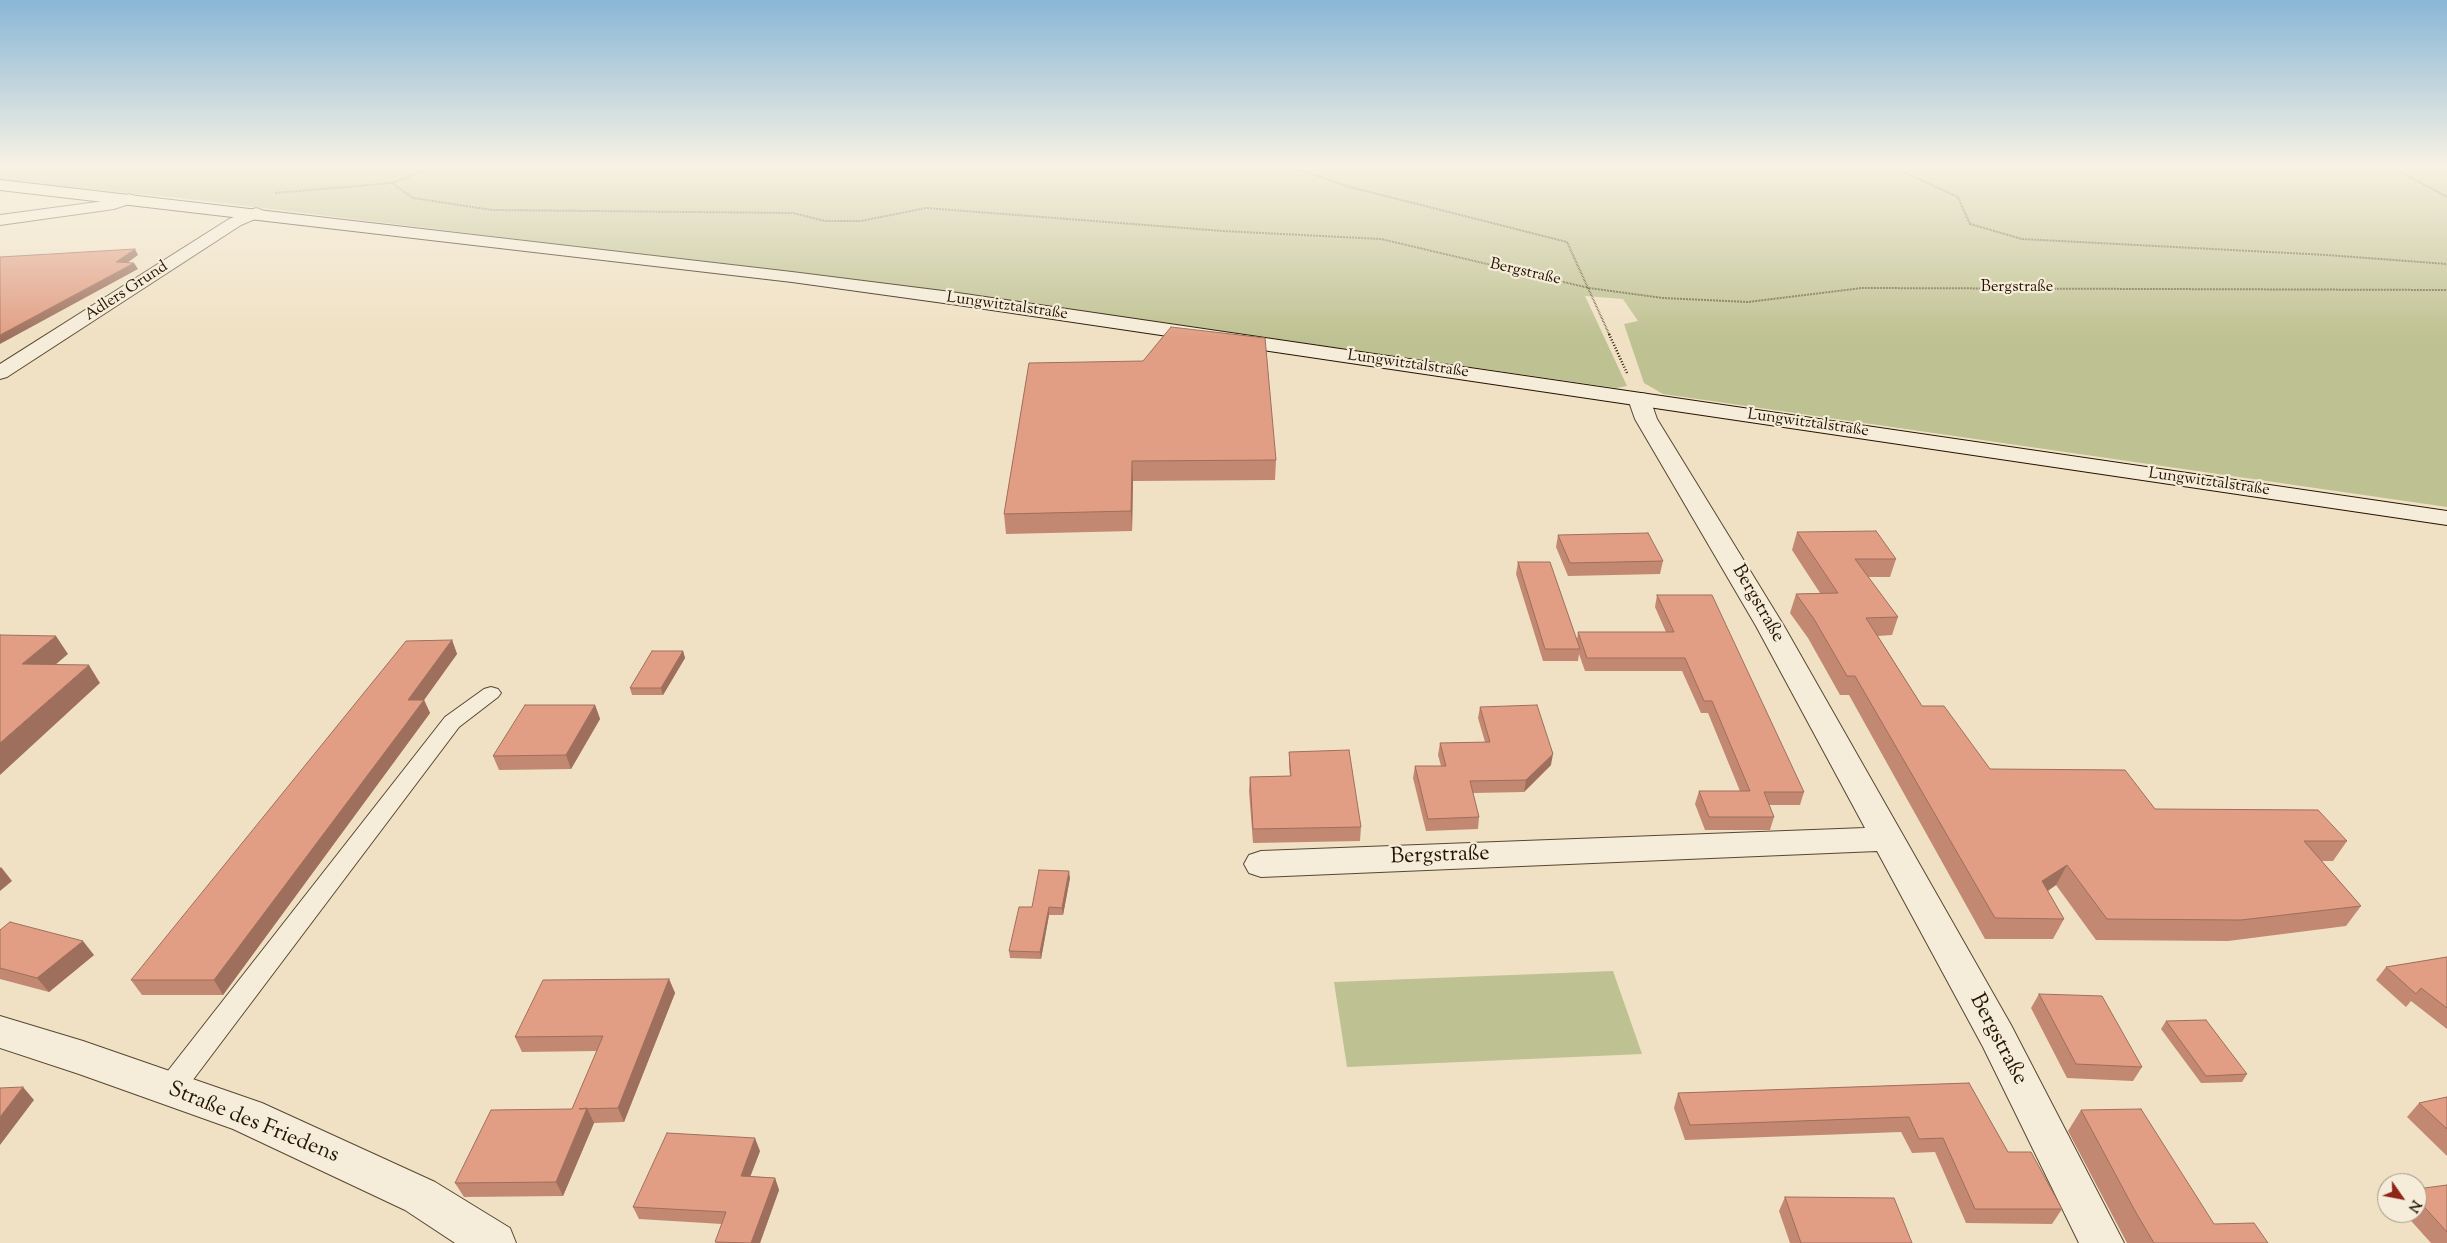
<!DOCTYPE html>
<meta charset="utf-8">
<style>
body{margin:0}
#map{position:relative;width:2447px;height:1243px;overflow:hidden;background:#f0e1c4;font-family:"Sorts Mill Goudy",serif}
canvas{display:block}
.north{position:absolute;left:2377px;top:1173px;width:50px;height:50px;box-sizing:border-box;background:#f5ecd9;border:1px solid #a19682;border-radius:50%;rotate:123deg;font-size:14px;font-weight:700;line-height:20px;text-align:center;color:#241400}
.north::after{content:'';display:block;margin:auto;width:18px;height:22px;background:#8f2418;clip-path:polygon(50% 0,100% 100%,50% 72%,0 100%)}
</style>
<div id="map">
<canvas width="2447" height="1243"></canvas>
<div class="north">N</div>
</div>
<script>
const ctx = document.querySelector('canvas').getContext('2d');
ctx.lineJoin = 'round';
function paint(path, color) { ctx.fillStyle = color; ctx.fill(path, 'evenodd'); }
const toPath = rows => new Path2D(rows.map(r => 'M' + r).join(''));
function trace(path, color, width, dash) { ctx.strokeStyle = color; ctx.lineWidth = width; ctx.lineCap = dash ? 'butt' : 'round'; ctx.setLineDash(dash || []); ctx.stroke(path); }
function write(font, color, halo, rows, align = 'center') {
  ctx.font = font + ' "Sorts Mill Goudy",serif'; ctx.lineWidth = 4.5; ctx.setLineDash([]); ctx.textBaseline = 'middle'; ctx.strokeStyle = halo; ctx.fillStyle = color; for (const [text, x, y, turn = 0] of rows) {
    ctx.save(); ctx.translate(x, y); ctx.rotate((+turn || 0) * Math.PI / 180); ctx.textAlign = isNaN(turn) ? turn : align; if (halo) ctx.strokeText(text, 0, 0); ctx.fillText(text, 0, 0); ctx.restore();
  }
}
const green = toPath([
 [0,165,2447,165,2447,507,1663,394,1644,383,1624,324,1638,321,1623,299,1585,296,1627,386,1616,388,958,293,197,200,0,180],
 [1613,971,1642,1054,1347,1067,1334,982]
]);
const pathFar1 = toPath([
 [1285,165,1350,187,1567,242,1610,336],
 [1888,165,1958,197,1970,224,2022,239,2327,255,2447,264],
 [2388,165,2447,197],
 [392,183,413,198,492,210,793,213,825,221,861,221,926,208,1223,231,1381,239,1589,288,1663,298,1748,302,1862,288,2447,290],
 [275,193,392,183,439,165]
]);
const path = toPath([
 [1609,334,1627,373]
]);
const service = toPath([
 [491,687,498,689,501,693,498,697,459,727,180,1097,170,1101,160,1097,156,1089,160,1081,445,717,484,689,491,687]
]);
const minor = toPath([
 [129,194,135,196,137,199,135,202,114,209,0,225,0,215,112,200,129,194],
 [256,208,262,210,264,213,262,216,241,225,7,377,0,379,0,364,229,219,256,208],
 [1639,393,1647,394,1650,399,1657,419,1784,626,2011,1025,2124,1243,2079,1243,1983,1047,1877,851,1261,877,1249,873,1244,864,1249,855,1261,851,1865,828,1756,626,1635,419,1628,399,1631,394,1639,393],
 [0,1016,83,1041,262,1103,435,1182,510,1228,516,1243,455,1243,405,1210,233,1129,79,1074,0,1048,0,1016]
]);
const secondary = toPath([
 [0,180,792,272,951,292,2447,511,2447,525,951,304,792,282,0,190,0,180]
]);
const wall = toPath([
 [1029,363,1276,460,1275,480,1133,481,1132,531,1006,534,1004,514],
 [1797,532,1896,559,1890,577,1868,577,1898,617,1892,635,1878,636,1922,706,1990,769,2155,809,2347,841,2333,861,2322,861,2361,906,2346,926,2228,941,2096,940,2056,885,2048,891,2064,919,2053,939,1985,939,1849,695,1840,695,1808,638,1790,613,1796,594,1820,593,1792,550],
 [1558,535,1663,561,1660,574,1568,576,1556,547],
 [1518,562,1577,639,1578,632,1666,632,1655,607,1657,595,1804,792,1800,805,1769,805,1774,817,1770,830,1705,830,1695,804,1699,791,1740,791,1708,713,1701,713,1682,671,1585,671,1579,654,1578,661,1543,661,1516,574],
 [452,640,457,654,424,700,430,713,223,995,142,995,131,980],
 [683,651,685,658,663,695,632,695,630,688],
 [595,705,600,719,571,769,499,770,493,756],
 [1480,707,1551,765,1524,792,1473,793,1479,817,1478,829,1426,831,1413,778,1415,766,1441,766,1438,755,1440,743,1485,742,1478,718],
 [1289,752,1361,827,1360,841,1253,843,1249,791,1250,777,1290,776,1289,766],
 [1070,878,1063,915,1049,915,1041,959,1010,958,1009,951,1032,907],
 [0,930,94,955,49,992,0,979],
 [2447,957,2447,1029,2411,1001,2406,1007,2376,980,2386,967],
 [669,979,675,993,624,1122,594,1123,563,1196,464,1197,455,1183,572,1109,597,1051,522,1052,515,1037],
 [2039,994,2142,1067,2133,1081,2067,1078,2031,1008],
 [2166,1021,2247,1074,2242,1082,2201,1083,2161,1029],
 [1969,1083,2008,1152,2062,1209,2052,1224,1966,1223,1935,1152,1912,1153,1901,1132,1685,1140,1674,1108,1678,1093],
 [2447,1097,2447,1156,2407,1117,2419,1103],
 [2081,1110,2214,1224,2268,1243,2127,1243,2068,1131],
 [760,1151,750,1176,775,1178,779,1190,760,1243,716,1243,722,1224,639,1219,633,1207],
 [2447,1185,2447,1243,2431,1243,2404,1213,2417,1213,2417,1199],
 [1785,1197,1912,1243,1790,1243,1779,1211]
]);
const shadedWall = toPath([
 [135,249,138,255,119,269,116,262],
 [134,263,138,269,0,344,0,335],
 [1132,461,1133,481,1132,531,1131,511],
 [56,636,68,654,34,683,22,664],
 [452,640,457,654,424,700,430,713,223,995,214,980,408,700],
 [683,651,685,658,663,695,661,688],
 [89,665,100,683,0,775,0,743],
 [595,705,600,719,571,769,566,755],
 [1553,754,1551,765,1524,792,1526,780],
 [2067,865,2056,885,2032,901,2042,881],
 [1,867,12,881,0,891,0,868],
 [1069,871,1070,878,1063,915,1062,908],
 [1049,907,1049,915,1041,959,1040,952],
 [83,941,94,955,49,992,37,978],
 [669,979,675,993,624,1122,618,1108],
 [23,1087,34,1100,0,1145,0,1117],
 [587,1108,594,1123,563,1196,556,1182],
 [755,1138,760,1151,746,1188,741,1176],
 [775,1178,779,1190,760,1243,751,1243]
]);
const building = toPath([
 [135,249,116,262,134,263,0,335,0,257,135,249],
 [1171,327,1265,338,1276,460,1132,461,1131,511,1004,514,1029,363,1143,361,1171,327],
 [1876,531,1896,559,1855,559,1898,617,1866,618,1922,706,1944,706,1990,769,2125,770,2155,809,2318,810,2347,841,2304,841,2361,906,2241,920,2107,919,2067,865,2042,881,2064,919,1995,918,1855,676,1847,676,1814,619,1796,594,1838,593,1797,532,1876,531],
 [1648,533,1663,561,1570,563,1558,535,1648,533],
 [1518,562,1550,562,1580,649,1545,649,1518,562],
 [1657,595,1712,595,1804,792,1764,792,1774,817,1709,817,1699,791,1750,791,1712,701,1704,701,1685,658,1587,658,1578,632,1674,632,1657,595],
 [0,635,56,636,22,664,89,665,0,743,0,635],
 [452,640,408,700,424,700,214,980,131,980,406,641,452,640],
 [652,651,683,651,661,688,630,688,652,651],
 [525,705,595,705,566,755,493,756,525,705],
 [1537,705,1553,754,1526,780,1470,781,1479,817,1428,819,1415,766,1446,766,1440,743,1490,742,1480,707,1537,705],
 [1349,750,1361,827,1253,829,1250,777,1291,776,1289,752,1349,750],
 [1039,870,1069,871,1062,908,1049,907,1040,952,1009,951,1019,907,1032,907,1039,870],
 [10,922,83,941,37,978,0,968,0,930,10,922],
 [2447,957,2447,1008,2421,988,2416,994,2386,967,2447,957],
 [669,979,618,1108,579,1109,587,1108,556,1182,455,1183,491,1110,572,1109,603,1036,515,1037,543,980,669,979],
 [2039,994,2102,996,2142,1067,2076,1064,2039,994],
 [2206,1020,2247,1074,2206,1076,2166,1021,2206,1020],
 [1969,1083,2008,1152,2031,1152,2062,1209,1975,1209,1943,1138,1919,1139,1909,1117,1690,1125,1678,1093,1969,1083],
 [23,1087,0,1117,0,1088,23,1087],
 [2447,1097,2447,1129,2419,1103,2447,1097],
 [2141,1109,2214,1224,2254,1223,2268,1243,2154,1243,2135,1211,2081,1110,2141,1109],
 [667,1133,755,1138,741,1176,775,1178,751,1243,715,1242,726,1212,633,1207,667,1133],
 [2447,1185,2447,1232,2417,1199,2417,1189,2447,1185],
 [1785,1197,1894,1198,1912,1243,1801,1243,1785,1197]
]);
const farStreetnames = [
 ["Bergstraße",1525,273,13],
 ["Bergstraße",2017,288],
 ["Adlers Grund",127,292,-33],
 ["Lungwitztalstraße",1007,307,8],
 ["Lungwitztalstraße",1408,365,8],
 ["Lungwitztalstraße",1808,424,8],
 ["Lungwitztalstraße",2209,483,8]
];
const streetNames = [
 ["Bergstraße",1757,604,60]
];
const nearStreetnames = [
 ["Bergstraße",1440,857,-2],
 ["Bergstraße",1997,1040,62],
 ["Straße des Friedens",253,1124,22]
];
paint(green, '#bec191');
trace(service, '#574731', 2);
trace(minor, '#574731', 2);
trace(secondary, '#241400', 2);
trace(pathFar1, '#241400', 2, [0.5, 1]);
trace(path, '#241400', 2.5, [1, 2]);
paint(service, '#f5ecd9');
paint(minor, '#f5ecd9');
paint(secondary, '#f5ecd9');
paint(wall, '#c28872');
paint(shadedWall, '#9e6f5c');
paint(building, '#e19e84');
trace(building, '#9e6f5c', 1);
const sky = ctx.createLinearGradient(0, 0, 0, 339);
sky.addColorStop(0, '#89b7d6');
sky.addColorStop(0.49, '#f8f2e4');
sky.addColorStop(1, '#f8f2e400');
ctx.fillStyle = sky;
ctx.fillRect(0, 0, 2447, 339);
write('16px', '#241400', '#f5ecd9', farStreetnames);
write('19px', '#241400', '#f5ecd9', streetNames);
write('22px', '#241400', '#f5ecd9', nearStreetnames);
</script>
